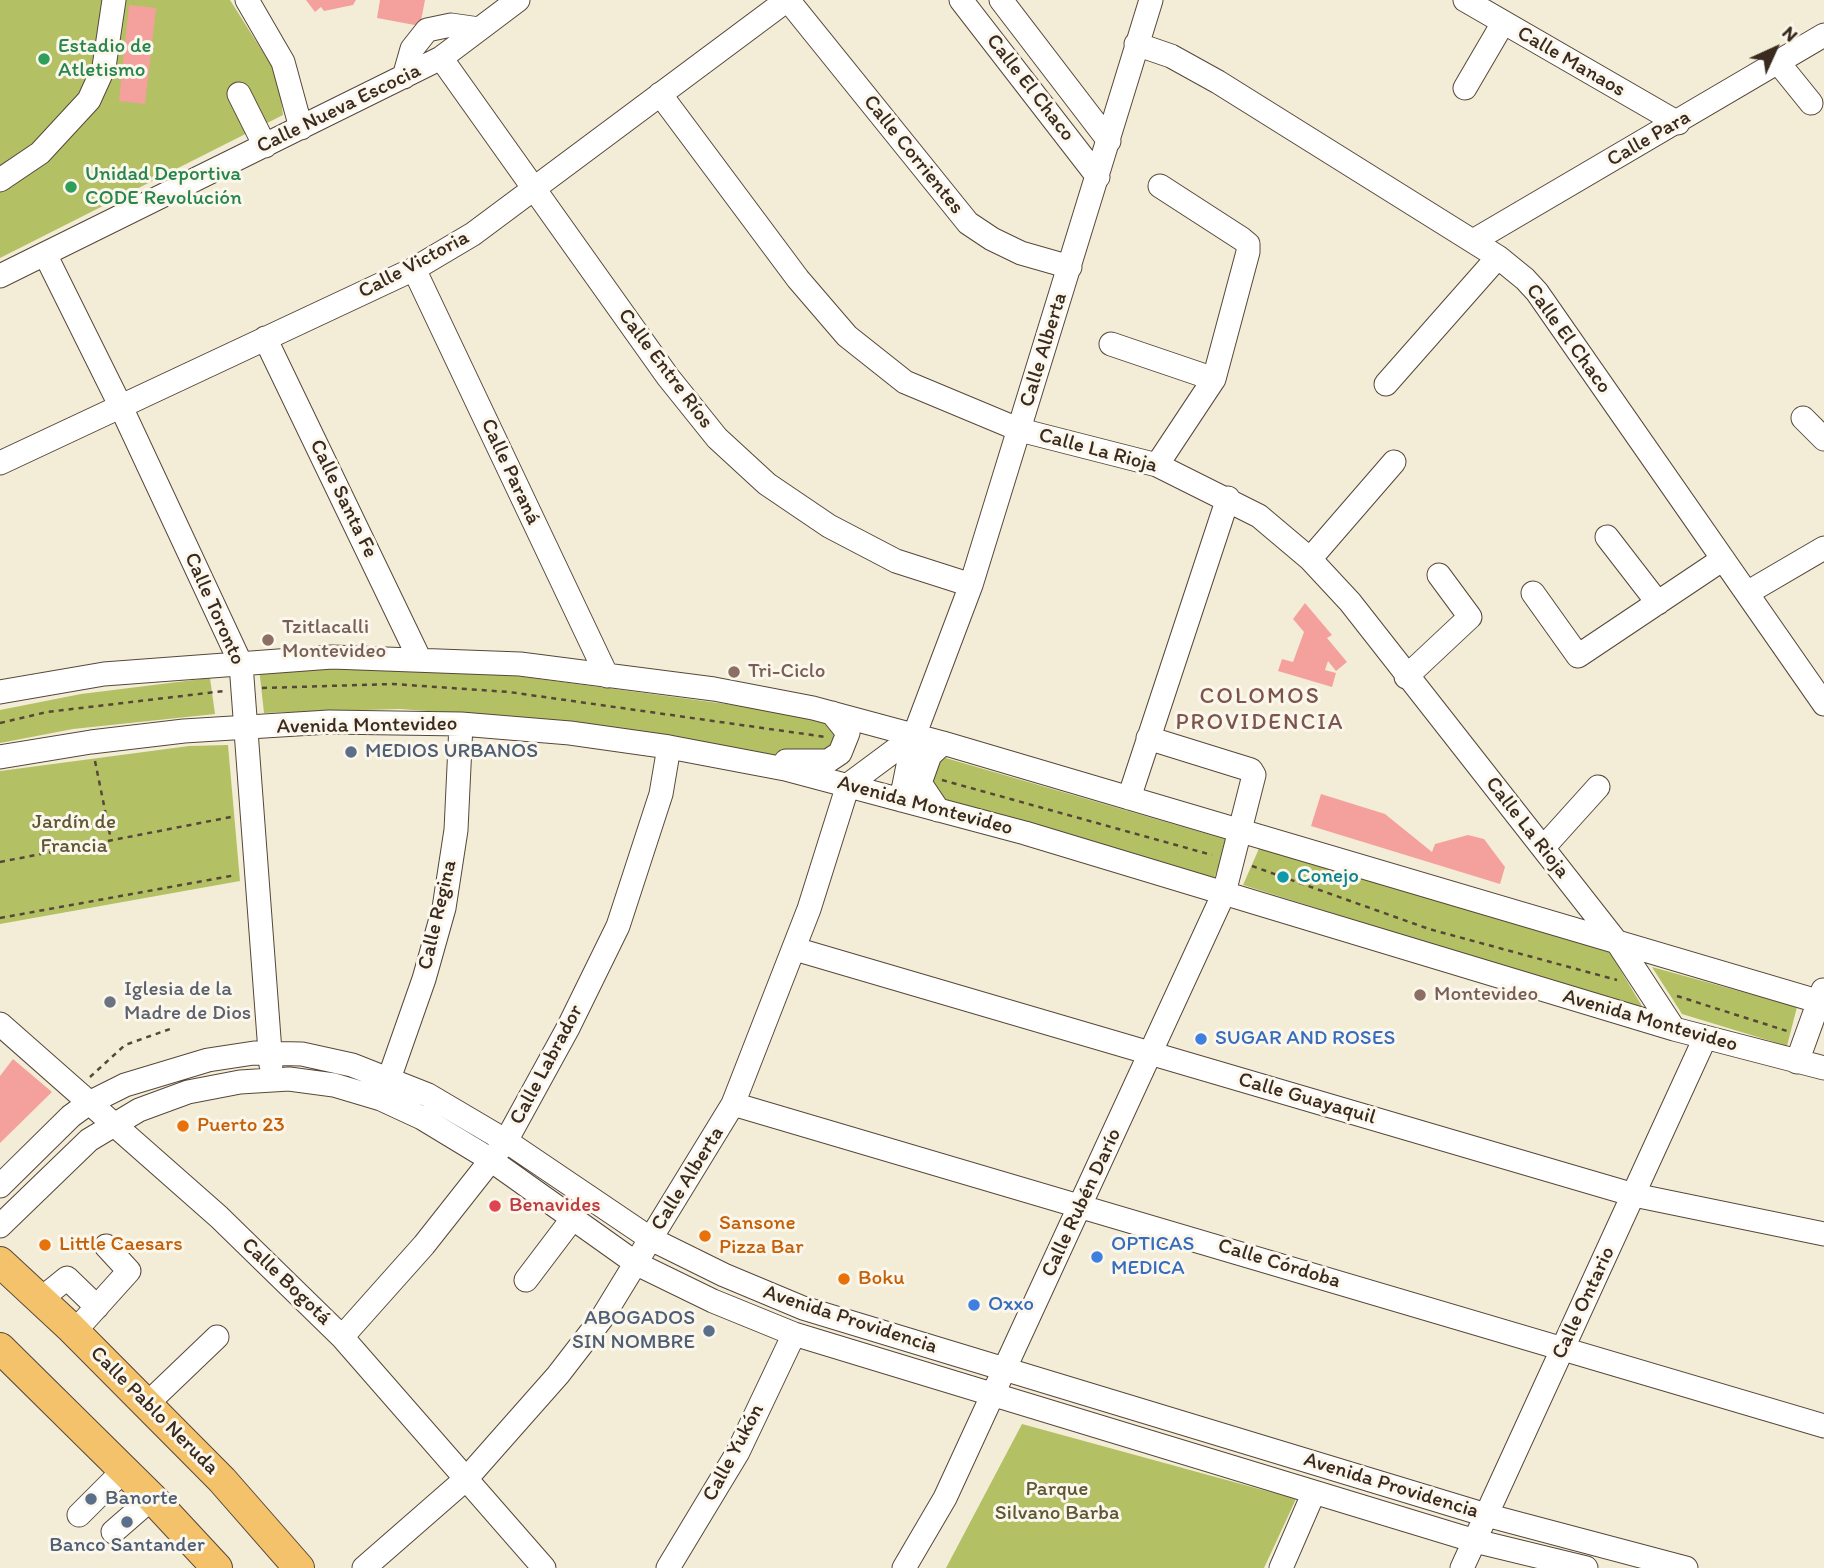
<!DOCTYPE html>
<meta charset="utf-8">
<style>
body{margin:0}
#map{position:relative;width:1824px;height:1568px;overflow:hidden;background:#f3edd7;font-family:Itim,sans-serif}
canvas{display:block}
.north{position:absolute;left:1740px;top:14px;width:70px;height:70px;-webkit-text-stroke:5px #fbf7ec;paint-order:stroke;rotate:45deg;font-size:19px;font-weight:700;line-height:28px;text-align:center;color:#3b2a1e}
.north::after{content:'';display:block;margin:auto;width:24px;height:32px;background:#3b2a1e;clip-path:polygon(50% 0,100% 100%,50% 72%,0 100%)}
</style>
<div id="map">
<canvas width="1824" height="1568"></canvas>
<div class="north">N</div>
</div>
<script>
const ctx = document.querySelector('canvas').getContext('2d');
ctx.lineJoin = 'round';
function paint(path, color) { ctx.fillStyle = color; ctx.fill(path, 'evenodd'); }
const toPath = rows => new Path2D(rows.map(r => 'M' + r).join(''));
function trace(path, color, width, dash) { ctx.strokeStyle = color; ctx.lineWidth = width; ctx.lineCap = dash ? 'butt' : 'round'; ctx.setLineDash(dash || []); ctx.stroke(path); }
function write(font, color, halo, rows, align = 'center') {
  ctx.font = font + ' Itim,sans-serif'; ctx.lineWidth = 6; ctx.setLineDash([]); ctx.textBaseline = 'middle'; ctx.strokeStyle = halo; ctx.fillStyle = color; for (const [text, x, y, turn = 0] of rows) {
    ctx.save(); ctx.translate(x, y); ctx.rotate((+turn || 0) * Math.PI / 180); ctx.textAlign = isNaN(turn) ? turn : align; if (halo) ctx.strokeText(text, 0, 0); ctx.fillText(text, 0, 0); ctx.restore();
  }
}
const green = toPath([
 [0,0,230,0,278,76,283,115,0,258],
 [320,665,487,672,734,705,801,716,843,729,828,760,761,754,578,722,400,709,264,713,259,668],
 [210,678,215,714,73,729,0,743,0,710,81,694],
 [228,745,240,881,0,924,0,771,189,746],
 [932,754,1228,840,1214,879,935,797,927,786],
 [1261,844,1609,951,1645,1011,1243,885],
 [1652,967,1797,1007,1787,1046,1682,1014],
 [1022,1424,1296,1499,1264,1568,946,1568]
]);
const building = toPath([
 [306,0,356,0,353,5,324,11,321,7,315,12],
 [380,0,425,0,420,26,377,18],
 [129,5,156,8,145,104,119,101],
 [1305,603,1332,635,1327,638,1347,662,1336,671,1328,661,1325,670,1336,673,1332,687,1278,671,1282,659,1293,662,1304,632,1293,619],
 [1321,794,1385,814,1432,852,1435,844,1468,835,1484,839,1505,867,1500,884,1311,826],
 [13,1059,52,1092,0,1143,0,1076]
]);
const path = toPath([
 [262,688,393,684,509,692,826,737],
 [0,723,47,712,224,691],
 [95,761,111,840],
 [942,780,1212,855],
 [0,862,231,817],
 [1252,866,1429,929,1617,980],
 [0,918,236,875],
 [1677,996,1787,1031],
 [90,1077,125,1045,170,1029]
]);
const minor = toPath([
 [247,0,283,62,301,128],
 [788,0,968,223,992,239,1021,253,1070,267],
 [961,0,1098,177],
 [1001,0,1109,141],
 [1465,0,1678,123],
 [1136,44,1171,56,1218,82,1498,257,1525,279,1537,292,1824,704],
 [441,58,668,377,717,438,767,484,829,526,896,561,971,585],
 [1777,61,1811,103],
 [404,77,412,49,427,30,451,25,479,29],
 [1465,88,1503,23],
 [239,94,265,146],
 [660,94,798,279,847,336,905,382,1020,430,1157,465,1259,516,1310,559,1350,602,1619,945,1674,1029],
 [0,180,40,153,89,100,104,67,114,0],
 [1473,241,1824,35],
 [45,254,121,407,241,664,271,1065],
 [414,269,607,676],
 [0,276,441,58,518,0],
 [265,338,420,660],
 [1111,344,1214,379],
 [1386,384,1498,257],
 [1803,418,1824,439],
 [0,463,414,269,473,234,787,0],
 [1157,465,1214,379,1248,252,1248,244,1242,239,1160,186],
 [1607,537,1658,603],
 [1310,559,1394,462],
 [1533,593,1578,656,1723,559],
 [1747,593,1824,548],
 [1406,677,1470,617,1439,575],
 [0,692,104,674,332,657,520,664,714,689,813,708,943,743,1824,1003],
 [0,757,91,742,184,731,329,722,461,724,570,733,669,747,785,769,1025,833,1674,1029,1824,1068],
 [786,761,828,761,840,753,848,733,832,713],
 [1129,798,1228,498],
 [901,800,914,736,971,585,1151,0],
 [938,810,920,783,930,755,943,743],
 [1543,848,1598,787],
 [795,949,1634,1195,1824,1234],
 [0,1024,219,1217,342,1337,544,1568],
 [1797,1062,1823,990],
 [384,1093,424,979,444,908,456,830,461,724],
 [733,1104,1824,1426],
 [0,1186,71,1116,89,1103,125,1085,208,1060,254,1053,302,1054,352,1065,428,1095,506,1141,651,1239,724,1275,803,1308,1486,1515,1686,1568],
 [0,1226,89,1140,139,1110,188,1092,240,1082,289,1079,334,1085,381,1099,422,1118,488,1158,637,1264,713,1301,794,1334,1475,1541,1586,1568],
 [526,1280,573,1218],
 [41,1299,67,1278,97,1307],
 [75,1331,129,1271,106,1246],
 [342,1337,424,1245,506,1141,568,1028,618,926,661,794,669,747],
 [147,1404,217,1337],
 [79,1515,124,1470],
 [113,1532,152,1498],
 [364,1568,467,1478,558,1375,602,1318,733,1104,809,909,848,785,914,736],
 [668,1568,738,1452,794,1334],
 [904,1568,945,1498,1224,893,1254,775,1251,770,1148,738],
 [1281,1568,1314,1492],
 [1462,1568,1705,1038]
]);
const major = toPath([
 [0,1262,70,1327,222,1480,299,1568],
 [0,1348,152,1498,217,1568]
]);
const markers = [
 [44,59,7,"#2e9e5b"],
 [71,187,7,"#2e9e5b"],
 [268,640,7,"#8d6e63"],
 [734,672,7,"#8d6e63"],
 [351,752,7,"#5c6f8a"],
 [1283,877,7,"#0f9aa8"],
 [1420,995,7,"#8d6e63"],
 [110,1002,7,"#6b7280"],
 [1201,1039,7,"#3f7fe0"],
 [183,1126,7,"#e8710a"],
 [495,1206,7,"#e0444e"],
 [705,1236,7,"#e8710a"],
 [45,1245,7,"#e8710a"],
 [1097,1257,7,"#3f7fe0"],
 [844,1279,7,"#e8710a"],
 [974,1305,7,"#3f7fe0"],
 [709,1331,7,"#5c6f8a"],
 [91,1499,7,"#5c6f8a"],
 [127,1522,7,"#5c6f8a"]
];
const leisureNames = [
 ["Estadio de",58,47],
 ["Atletismo",58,71],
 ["Unidad Deportiva",85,175],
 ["CODE Revolución",85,199]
];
const streetNames = [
 ["Calle Manaos",1571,62,30],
 ["Calle El Chaco",1030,88,52],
 ["Calle Nueva Escocia",339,109,-26],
 ["Calle Para",1649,139,-30],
 ["Calle Corrientes",913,155,51],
 ["Calle Victoria",414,265,-28],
 ["Calle El Chaco",1568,339,54],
 ["Calle Alberta",1044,350,-73],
 ["Calle Entre Ríos",665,369,53],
 ["Calle La Rioja",1098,451,15],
 ["Calle Paraná",510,472,65],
 ["Calle Santa Fe",343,499,64],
 ["Calle Toronto",214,609,66],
 ["Avenida Montevideo",367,726,-1],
 ["Avenida Montevideo",925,806,15],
 ["Calle La Rioja",1527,828,52],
 ["Calle Regina",438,915,-77],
 ["Avenida Montevideo",1650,1021,16],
 ["Calle Labrador",547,1065,-62],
 ["Calle Guayaquil",1307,1099,16],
 ["Calle Alberta",688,1179,-58],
 ["Calle Rubén Darío",1082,1203,-65],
 ["Calle Córdoba",1279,1264,17],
 ["Calle Bogotá",286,1282,44],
 ["Calle Ontario",1584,1303,-65],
 ["Avenida Providencia",850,1320,18],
 ["Calle Pablo Neruda",154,1411,45],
 ["Calle Yukón",734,1453,-62],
 ["Avenida Providencia",1391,1486,17]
];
const educationNames = [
 ["Tzitlacalli",282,628],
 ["Montevideo",282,652],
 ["Tri-Ciclo",748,672],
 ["Montevideo",1434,995]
];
const serviceNames = [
 ["MEDIOS URBANOS",365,752],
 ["ABOGADOS",695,1319,"right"],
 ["SIN NOMBRE",695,1343,"right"],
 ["Banorte",105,1499],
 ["Banco Santander",127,1546,"center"]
];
const parkNames = [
 ["Jardín de",74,823],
 ["Francia",74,847],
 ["Parque",1057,1490],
 ["Silvano Barba",1057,1514]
];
const cultureNames = [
 ["Conejo",1297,877]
];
const worshipNames = [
 ["Iglesia de la",124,990],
 ["Madre de Dios",124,1014]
];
const shopNames = [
 ["SUGAR AND ROSES",1215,1039],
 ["OPTICAS",1111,1245],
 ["MEDICA",1111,1269],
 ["Oxxo",988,1305]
];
const foodNames = [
 ["Puerto 23",197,1126],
 ["Sansone",719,1224],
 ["Pizza Bar",719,1248],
 ["Little Caesars",59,1245],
 ["Boku",858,1279]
];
const healthNames = [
 ["Benavides",509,1206]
];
const neighbourhoodNames = [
 ["COLOMOS",1260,697],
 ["PROVIDENCIA",1260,723]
];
paint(green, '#b3c164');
paint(building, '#f4a19e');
trace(minor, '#57473a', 25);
trace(major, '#57473a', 32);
trace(path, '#57473a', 2.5, [5, 5]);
trace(minor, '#fff', 23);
trace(major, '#f3c26a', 30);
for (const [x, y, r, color] of markers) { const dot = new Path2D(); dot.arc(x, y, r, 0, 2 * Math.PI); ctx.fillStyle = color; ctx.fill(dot); trace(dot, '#fbf7ec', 2.5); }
write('21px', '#27864d', '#fbf7ec', leisureNames, 'left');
write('21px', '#3b2a1e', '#fbf7ec', streetNames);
write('21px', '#785e54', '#fbf7ec', educationNames, 'left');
write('21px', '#4e5e75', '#fbf7ec', serviceNames, 'left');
write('21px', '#5f5733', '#fbf7ec', parkNames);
write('21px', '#0d838f', '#fbf7ec', cultureNames, 'left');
write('21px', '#5b616d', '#fbf7ec', worshipNames, 'left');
write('21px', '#366cbe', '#fbf7ec', shopNames, 'left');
write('21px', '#c56008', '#fbf7ec', foodNames, 'left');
write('21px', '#be3a42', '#fbf7ec', healthNames, 'left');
ctx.letterSpacing = '2px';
write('23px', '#7c544b', '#fbf7ec', neighbourhoodNames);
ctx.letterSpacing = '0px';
</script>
